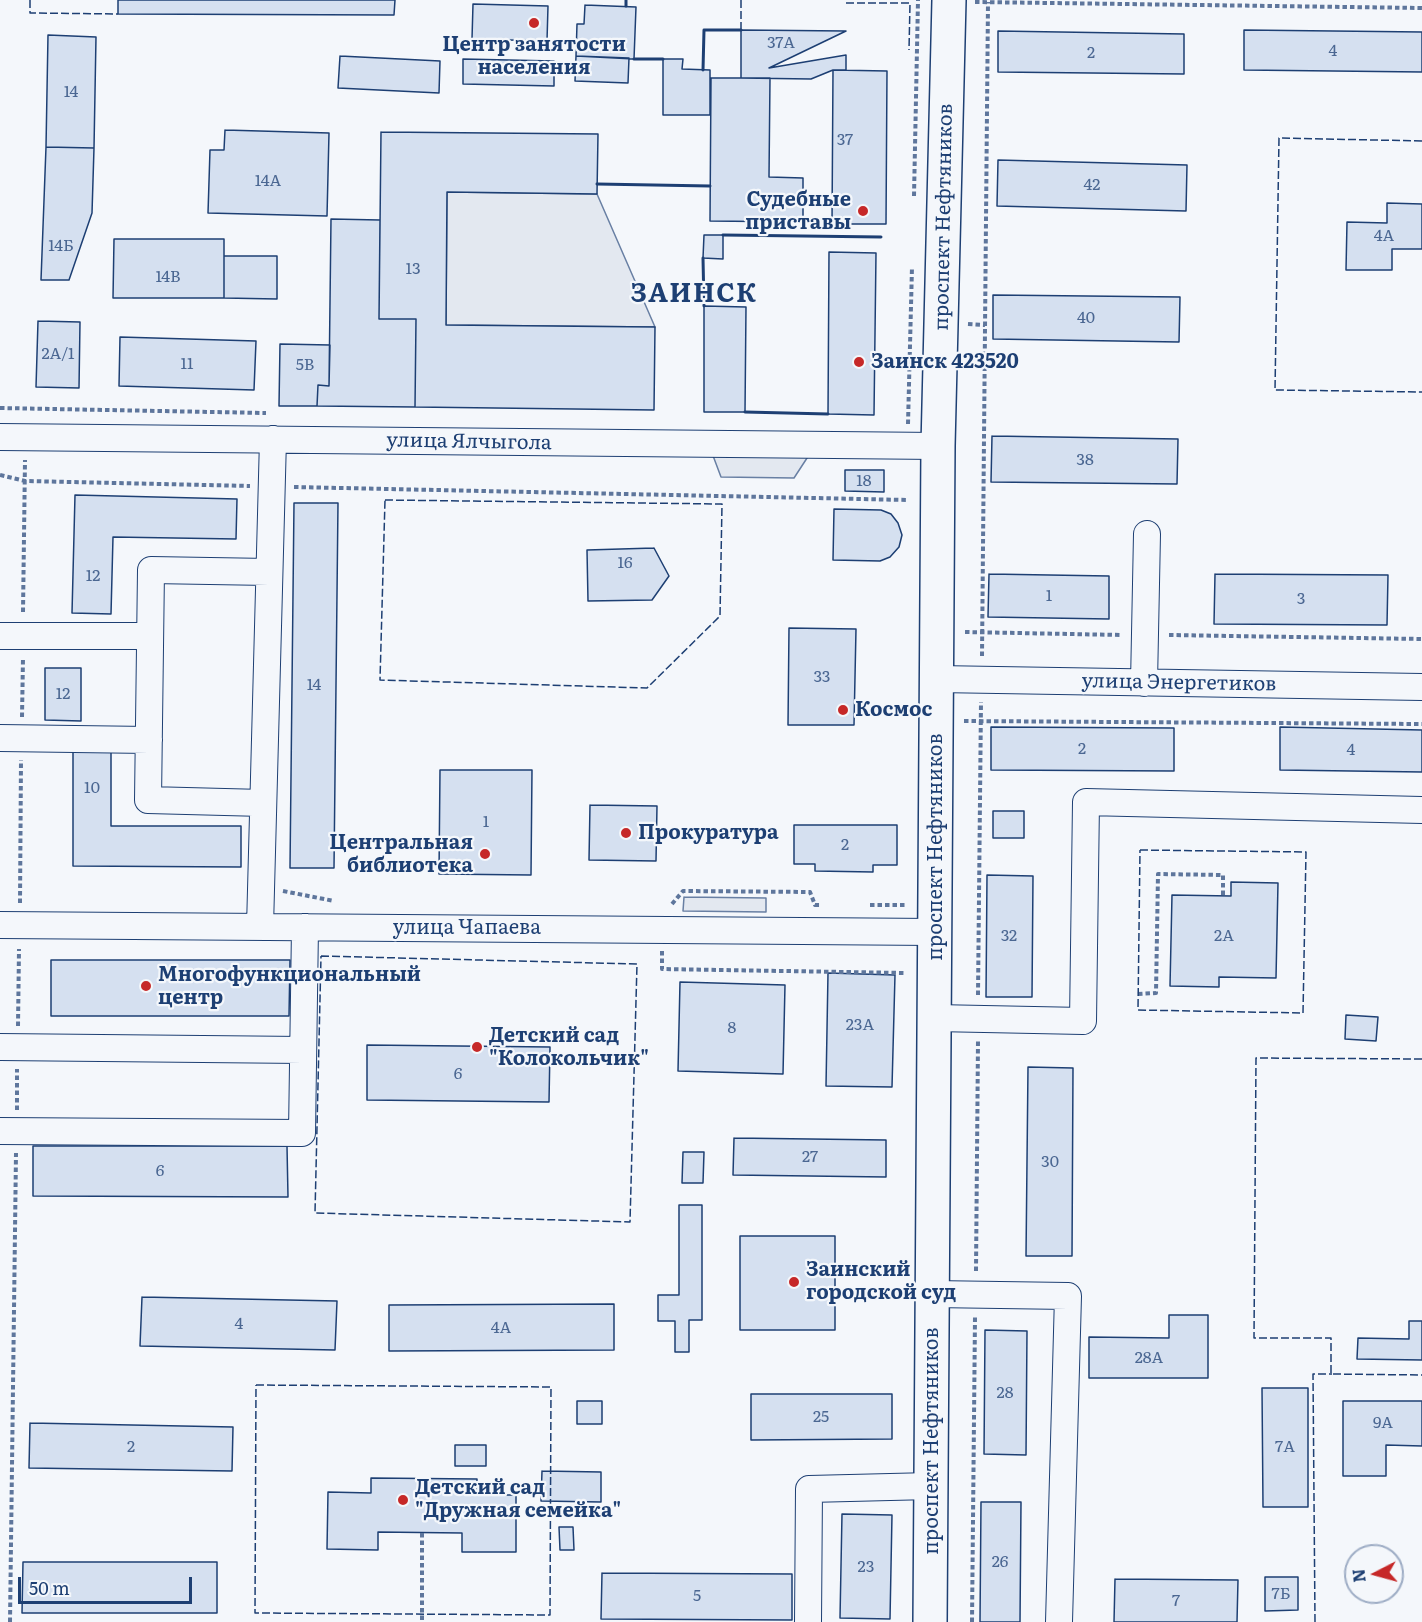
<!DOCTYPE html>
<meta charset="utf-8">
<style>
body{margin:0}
#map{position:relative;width:1422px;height:1622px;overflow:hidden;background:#f4f7fb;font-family:Literata,serif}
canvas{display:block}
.north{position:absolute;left:1344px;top:1544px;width:60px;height:60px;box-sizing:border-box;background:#f4f7fb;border:2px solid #9eadc5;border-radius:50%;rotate:264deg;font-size:16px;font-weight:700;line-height:24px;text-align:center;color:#1d3f73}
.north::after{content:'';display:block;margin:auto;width:21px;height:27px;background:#c62828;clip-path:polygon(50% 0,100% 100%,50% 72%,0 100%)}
.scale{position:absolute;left:18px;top:1577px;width:174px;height:27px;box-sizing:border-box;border:3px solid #1d3f73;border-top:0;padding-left:8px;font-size:18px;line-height:21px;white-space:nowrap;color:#1d3f73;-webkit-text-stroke:4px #f4f7fb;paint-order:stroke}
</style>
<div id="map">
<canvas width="1422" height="1622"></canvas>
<div class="north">N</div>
<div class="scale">50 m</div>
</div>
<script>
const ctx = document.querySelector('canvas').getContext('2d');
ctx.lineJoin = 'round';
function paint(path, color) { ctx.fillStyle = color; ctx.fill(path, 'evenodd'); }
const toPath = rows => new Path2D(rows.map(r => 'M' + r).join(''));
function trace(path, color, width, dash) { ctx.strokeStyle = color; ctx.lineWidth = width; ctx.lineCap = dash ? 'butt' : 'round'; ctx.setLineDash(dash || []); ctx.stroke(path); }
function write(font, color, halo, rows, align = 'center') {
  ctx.font = font + ' Literata,serif'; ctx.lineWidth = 4.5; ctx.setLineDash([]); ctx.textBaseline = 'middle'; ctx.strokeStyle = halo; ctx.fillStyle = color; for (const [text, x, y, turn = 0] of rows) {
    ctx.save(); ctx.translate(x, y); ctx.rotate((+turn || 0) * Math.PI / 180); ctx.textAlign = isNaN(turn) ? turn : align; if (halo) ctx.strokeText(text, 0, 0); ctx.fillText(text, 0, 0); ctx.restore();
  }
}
const parking = toPath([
 [447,192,597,194,655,327,446,325,447,192],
 [712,453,809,455,794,478,721,477,712,453],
 [684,897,766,898,766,912,683,911,684,897]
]);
const building = toPath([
 [118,0,395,0,394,15,118,14,118,0],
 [473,4,548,6,547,41,472,39,473,4],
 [585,5,636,7,634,59,576,56,577,24,584,24,585,5],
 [741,30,846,31,769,68,846,55,846,70,833,70,811,79,741,78,741,30],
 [1244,30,1422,32,1422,72,1244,70,1244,30],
 [998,31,1184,34,1184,74,998,72,998,31],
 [48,35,96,37,94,148,46,147,48,35],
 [340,56,440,61,439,93,338,88,340,56],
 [576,56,629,58,628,83,575,81,576,56],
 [463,59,554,61,554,86,463,84,463,59],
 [663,59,683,59,682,69,710,70,710,115,663,115,663,59],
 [833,70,887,71,886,224,832,224,833,70],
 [711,78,770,78,769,177,803,178,803,222,710,221,711,78],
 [225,130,329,133,327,216,208,213,210,150,224,150,225,130],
 [381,132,598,134,597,194,447,192,446,325,655,327,654,410,415,407,416,319,379,319,381,132],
 [46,147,94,148,92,213,69,280,41,280,46,147],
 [998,160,1187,165,1186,211,997,206,998,160],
 [1387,203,1422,204,1422,249,1392,249,1392,270,1346,270,1347,222,1387,223,1387,203],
 [331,219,380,220,379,319,416,319,415,407,317,406,318,385,329,386,331,219],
 [704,235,723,235,723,259,703,258,704,235],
 [114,239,224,239,224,298,113,298,114,239],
 [829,252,876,253,874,415,828,414,829,252],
 [224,256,277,256,277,299,224,298,224,256],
 [993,295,1180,297,1179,342,993,339,993,295],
 [704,306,746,307,745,412,704,412,704,306],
 [38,321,80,322,79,388,36,387,38,321],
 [120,337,256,341,254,390,119,386,120,337],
 [280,344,330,345,329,386,318,385,317,406,279,406,280,344],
 [992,436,1178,439,1177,484,991,482,992,436],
 [845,470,884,470,884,492,845,491,845,470],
 [75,495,237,499,236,539,113,537,111,614,72,613,75,495],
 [294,503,338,503,334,868,290,868,294,503],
 [834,509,881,510,891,514,898,523,902,535,899,547,890,557,880,561,833,560,834,509],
 [654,548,669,576,652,600,588,601,587,550,654,548],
 [989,574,1109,576,1109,619,988,617,989,574],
 [1215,574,1388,575,1387,625,1214,624,1215,574],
 [789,628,856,629,854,725,788,725,789,628],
 [45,668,81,668,81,721,45,720,45,668],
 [991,727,1174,728,1174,771,991,770,991,727],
 [1280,727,1422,730,1422,772,1280,770,1280,727],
 [73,750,111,750,111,826,241,826,241,867,73,866,73,750],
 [440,770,532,770,531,875,439,874,440,770],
 [590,805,657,806,656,861,589,860,590,805],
 [993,811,1024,811,1024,838,993,838,993,811],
 [794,825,897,825,897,865,873,865,873,872,815,871,815,864,794,864,794,825],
 [987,875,1033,876,1032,997,986,997,987,875],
 [1231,882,1278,883,1276,978,1219,977,1219,987,1170,986,1172,895,1231,896,1231,882],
 [51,960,290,960,289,1016,51,1016,51,960],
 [828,973,895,975,892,1087,826,1086,828,973],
 [680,982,785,985,783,1074,678,1071,680,982],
 [1346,1015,1378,1017,1376,1041,1345,1039,1346,1015],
 [367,1045,550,1047,549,1102,367,1100,367,1045],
 [1028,1067,1073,1068,1072,1256,1026,1256,1028,1067],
 [734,1138,886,1140,886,1177,733,1175,734,1138],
 [33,1146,287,1146,288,1197,33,1196,33,1146],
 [683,1152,704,1152,703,1183,682,1183,683,1152],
 [679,1205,702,1205,702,1320,689,1320,689,1352,675,1352,675,1321,658,1321,658,1295,679,1295,679,1205],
 [740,1236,835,1236,835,1330,740,1330,740,1236],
 [142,1297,337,1301,335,1350,140,1346,142,1297],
 [614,1304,614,1350,389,1351,389,1305,614,1304],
 [1169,1315,1208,1315,1208,1378,1089,1378,1089,1337,1169,1338,1169,1315],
 [1409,1321,1422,1321,1422,1360,1357,1359,1358,1338,1409,1339,1409,1321],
 [985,1330,1027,1331,1026,1455,984,1454,985,1330],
 [1262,1388,1308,1388,1308,1507,1263,1507,1262,1388],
 [751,1394,892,1394,892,1439,751,1440,751,1394],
 [577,1401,602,1401,602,1424,577,1424,577,1401],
 [1343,1401,1422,1401,1422,1446,1386,1445,1386,1476,1343,1476,1343,1401],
 [30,1423,233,1427,232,1471,29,1468,30,1423],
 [455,1445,486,1445,486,1466,455,1466,455,1445],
 [542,1471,601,1472,601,1502,541,1501,542,1471],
 [371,1478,477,1479,477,1495,516,1495,516,1552,462,1552,462,1533,378,1532,378,1550,327,1549,328,1492,371,1493,371,1478],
 [981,1502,1021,1502,1020,1622,980,1622,981,1502],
 [842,1514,892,1515,890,1619,840,1618,842,1514],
 [559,1527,573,1527,574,1550,560,1550,559,1527],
 [23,1562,217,1562,217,1613,22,1613,23,1562],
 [602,1573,792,1574,792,1620,601,1619,602,1573],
 [1265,1577,1298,1577,1298,1610,1265,1611,1265,1577],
 [1115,1579,1238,1580,1237,1622,1114,1622,1115,1579]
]);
const path = toPath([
 [975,2,1422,8],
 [914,196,918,0],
 [968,324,985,325],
 [0,408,266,413],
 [908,424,912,267],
 [0,475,25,481,250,486],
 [294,487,908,500],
 [23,612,25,460],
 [965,632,1122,635],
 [1169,635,1422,639],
 [982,656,988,2],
 [22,717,23,658],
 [964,721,1422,724],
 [283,891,334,901],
 [20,903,21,760],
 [672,904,683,891,810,892,815,905,820,905],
 [870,905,905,905],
 [662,951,662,969,905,973],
 [1138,994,1156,993,1158,874,1223,875,1223,896],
 [978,995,981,702],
 [18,1026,19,949],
 [17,1110,17,1069],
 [976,1271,978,1041],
 [422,1533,422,1622],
 [10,1622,16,1153],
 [972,1622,975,1317]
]);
const minor = toPath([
 [0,437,938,446],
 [0,636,150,636],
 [937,679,1422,687],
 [1144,683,1147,534],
 [0,738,149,740],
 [263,803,148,800,151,570,269,572],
 [0,925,935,932],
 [260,927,273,439],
 [935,1018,1083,1021,1086,802,1422,810],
 [0,1047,303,1050],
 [0,1131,302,1133,305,927],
 [932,1294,1068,1296,1059,1622],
 [808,1622,809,1489,931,1486]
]);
const major = toPath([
 [930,1622,938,446,949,0]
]);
const fence = toPath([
 [30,0,30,13,118,14],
 [741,0,741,30],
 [846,3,910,3,909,50],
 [1422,141,1279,138,1275,390,1422,392],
 [385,500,722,504,720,616,647,688,380,680,385,500],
 [1140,850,1306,852,1303,1013,1138,1010,1140,850],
 [321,956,637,964,630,1222,315,1213,321,956],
 [1422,1059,1256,1058,1254,1338,1331,1338,1331,1374,1422,1375],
 [256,1385,551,1387,550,1615,255,1613,256,1385],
 [1315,1622,1313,1374,1332,1374]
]);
const wall = toPath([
 [626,6,626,0],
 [634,59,663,59],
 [703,70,704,30,741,30],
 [597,184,710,186],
 [723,235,881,237],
 [703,258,704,306],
 [745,412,828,414]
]);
const markers = [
 [534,23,6,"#c62828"],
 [863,211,6,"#c62828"],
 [859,362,6,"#c62828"],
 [843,710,6,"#c62828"],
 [626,833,6,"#c62828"],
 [485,854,6,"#c62828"],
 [146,986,6,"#c62828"],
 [477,1047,6,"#c62828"],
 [794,1282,6,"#c62828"],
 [403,1500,6,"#c62828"]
];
const numberNames = [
 ["37А",781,43],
 ["4",1333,51],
 ["2",1091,53],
 ["14",71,92],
 ["37",845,140],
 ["14А",268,181],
 ["42",1092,185],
 ["4А",1384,236],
 ["14Б",61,246],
 ["13",413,269],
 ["14В",168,277],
 ["40",1086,318],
 ["2А/1",58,354],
 ["11",187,364],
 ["5В",305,365],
 ["38",1085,460],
 ["18",864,481],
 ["16",625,563],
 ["12",93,576],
 ["1",1049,596],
 ["3",1301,599],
 ["33",822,677],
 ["14",314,685],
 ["12",63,694],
 ["2",1082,749],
 ["4",1351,750],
 ["10",92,788],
 ["1",486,822],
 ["2",845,845],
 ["32",1009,936],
 ["2А",1224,936],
 ["23А",860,1025],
 ["8",732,1028],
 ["6",458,1074],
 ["27",810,1157],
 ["30",1050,1162],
 ["6",160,1171],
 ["4",239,1324],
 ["4А",501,1328],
 ["28А",1149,1358],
 ["28",1005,1393],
 ["25",821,1417],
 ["9А",1383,1423],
 ["2",131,1447],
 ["7А",1285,1447],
 ["26",1000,1562],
 ["23",866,1567],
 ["7Б",1281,1594],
 ["5",697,1596],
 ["7",1176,1601]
];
const poiNames = [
 ["Центр занятости",534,45,"center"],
 ["населения",534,68,"center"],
 ["Судебные",851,200,"right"],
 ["приставы",851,223,"right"],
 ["Заинск 423520",871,362],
 ["Космос",855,710],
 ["Прокуратура",638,833],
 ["Центральная",473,843,"right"],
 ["библиотека",473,866,"right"],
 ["Многофункциональный",158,975],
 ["центр",158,998],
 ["Детский сад",489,1036],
 ["\"Колокольчик\"",489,1059],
 ["Заинский",806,1270],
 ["городской суд",806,1293],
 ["Детский сад",415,1488],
 ["\"Дружная семейка\"",415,1511]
];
const streetNames = [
 ["проспект Нефтяников",944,217,-89],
 ["улица Ялчыгола",469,442,1],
 ["улица Энергетиков",1179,683,1],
 ["проспект Нефтяников",936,847,-90],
 ["улица Чапаева",467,928],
 ["проспект Нефтяников",932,1441,-90]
];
const districtNames = [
 ["ЗАИНСК",694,294]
];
paint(parking, '#e3e8f0');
trace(parking, '#687fa3', 1.5);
paint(building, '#d5e0f0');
trace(building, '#1d3f73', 1.5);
trace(minor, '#1d3f73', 28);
trace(major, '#1d3f73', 36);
trace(path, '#5e769c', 4, [4.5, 3]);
trace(minor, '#f4f7fb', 26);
trace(major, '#f4f7fb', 33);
trace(fence, '#1d3f73', 1.5, [8, 3]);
trace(wall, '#1d3f73', 3);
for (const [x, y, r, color] of markers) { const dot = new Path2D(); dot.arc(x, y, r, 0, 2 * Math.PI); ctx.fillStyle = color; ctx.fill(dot); trace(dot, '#f4f7fb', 2); }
write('16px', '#4b6792', null, numberNames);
write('bold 20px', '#1d3f73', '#f4f7fb', poiNames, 'left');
write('20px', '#1d3f73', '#f4f7fb', streetNames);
ctx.letterSpacing = '1.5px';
write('bold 26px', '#1d3f73', '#f4f7fb', districtNames);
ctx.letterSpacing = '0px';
</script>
